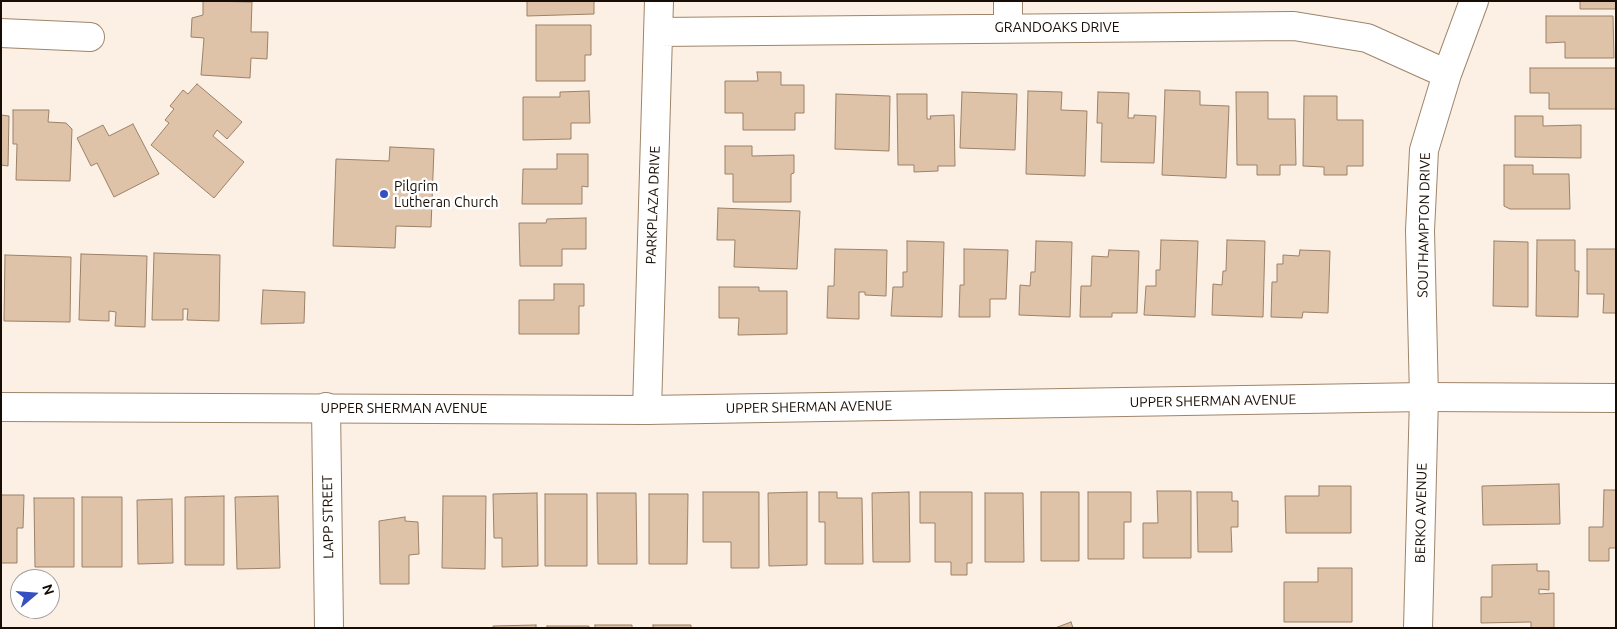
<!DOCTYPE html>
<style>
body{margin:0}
#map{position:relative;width:1617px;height:629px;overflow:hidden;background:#fcf0e5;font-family:Ubuntu,sans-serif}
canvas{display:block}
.frame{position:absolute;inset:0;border:2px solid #170d05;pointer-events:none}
.north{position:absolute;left:10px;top:569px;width:50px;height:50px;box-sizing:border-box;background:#fff;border:1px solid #a29e9b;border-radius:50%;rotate:72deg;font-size:14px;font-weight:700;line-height:20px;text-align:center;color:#170d05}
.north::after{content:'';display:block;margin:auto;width:18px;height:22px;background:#3450c1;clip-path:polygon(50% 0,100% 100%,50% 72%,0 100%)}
</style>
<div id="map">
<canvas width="1617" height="629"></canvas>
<div class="frame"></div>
<div class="north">N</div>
</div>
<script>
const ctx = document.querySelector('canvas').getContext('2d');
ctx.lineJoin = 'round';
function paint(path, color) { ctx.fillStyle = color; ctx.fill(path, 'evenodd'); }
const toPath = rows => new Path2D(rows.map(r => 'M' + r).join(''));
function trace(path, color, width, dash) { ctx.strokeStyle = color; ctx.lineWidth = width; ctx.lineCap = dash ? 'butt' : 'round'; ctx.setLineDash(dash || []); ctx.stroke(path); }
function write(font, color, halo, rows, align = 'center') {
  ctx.font = font + ' Ubuntu,sans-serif'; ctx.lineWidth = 5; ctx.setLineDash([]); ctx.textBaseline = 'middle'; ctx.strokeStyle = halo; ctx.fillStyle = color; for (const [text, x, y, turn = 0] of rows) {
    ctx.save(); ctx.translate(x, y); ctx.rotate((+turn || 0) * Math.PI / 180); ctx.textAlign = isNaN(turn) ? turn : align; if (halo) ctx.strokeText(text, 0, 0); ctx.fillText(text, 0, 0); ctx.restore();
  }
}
const building = toPath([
 [203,1,252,2,251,32,268,32,267,59,251,58,250,78,201,75,204,38,191,37,192,18,203,15,203,1],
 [527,1,594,1,594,14,527,16,527,1],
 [1580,1,1616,1,1616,9,1580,9,1580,1],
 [1546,16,1613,16,1614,58,1565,58,1565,42,1546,43,1546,16],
 [536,25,591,25,591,55,585,55,585,81,536,81,536,25],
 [1530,68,1616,68,1616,109,1549,109,1549,93,1530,93,1530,68],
 [757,72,781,72,781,85,804,85,804,113,795,113,795,130,743,130,743,113,725,113,725,81,758,81,757,72],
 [197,84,242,122,227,139,217,130,213,136,244,162,214,198,151,145,169,123,165,120,174,109,170,106,183,90,188,94,197,84],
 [1165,90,1200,91,1200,105,1229,106,1226,178,1162,175,1165,90],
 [589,91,590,123,571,123,571,139,523,140,523,97,560,97,560,92,589,91],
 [1028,91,1062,92,1061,110,1087,111,1085,176,1026,174,1028,91],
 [962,92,1017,94,1015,150,960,148,962,92],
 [1098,92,1129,93,1128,118,1134,118,1134,115,1156,116,1154,163,1101,162,1102,123,1097,123,1098,92],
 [1236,92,1268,92,1268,119,1295,119,1296,165,1280,165,1280,175,1257,175,1257,165,1237,165,1236,92],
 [836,94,890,96,889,151,835,149,836,94],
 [897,94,927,94,927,119,931,119,930,116,954,115,955,166,938,166,938,171,914,172,914,165,898,165,897,94],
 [1304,96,1337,96,1337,120,1363,120,1363,166,1347,166,1347,175,1324,175,1324,167,1303,166,1304,96],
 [13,110,49,110,48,122,66,123,72,129,70,181,16,180,17,144,13,144,13,110],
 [1,115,9,116,8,166,1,165,1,115],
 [1515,116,1543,116,1543,126,1581,125,1581,158,1515,157,1515,116],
 [133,124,159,174,114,197,97,163,91,166,77,138,103,125,109,136,133,124],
 [725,146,752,146,752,156,794,155,794,173,791,174,791,202,733,202,733,174,725,174,725,146],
 [390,147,434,149,431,227,396,226,395,248,333,246,336,159,389,161,390,147],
 [557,154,588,154,588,187,582,186,582,204,522,204,523,169,557,169,557,154],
 [1504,165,1533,165,1533,174,1569,174,1570,209,1510,209,1504,206,1504,165],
 [718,208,800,211,797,269,734,267,735,240,717,240,718,208],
 [586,218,586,249,562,249,562,266,520,266,519,223,546,223,547,219,586,218],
 [1161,240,1198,241,1195,317,1144,315,1146,286,1156,286,1156,270,1160,270,1161,240],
 [1227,240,1265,241,1263,317,1212,315,1213,284,1222,285,1223,271,1226,271,1227,240],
 [1537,240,1575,240,1575,271,1579,271,1578,317,1536,316,1537,240],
 [907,241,944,242,942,317,891,316,893,287,903,287,903,272,907,272,907,241],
 [1036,241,1072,242,1070,317,1019,315,1020,285,1030,286,1031,272,1035,272,1036,241],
 [1494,241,1528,242,1528,307,1493,306,1494,241],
 [835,249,887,250,886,296,865,295,865,292,859,292,859,319,827,318,828,286,834,286,835,249],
 [964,249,1008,250,1006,299,990,299,990,317,959,317,960,285,964,285,964,249],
 [1587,249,1616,249,1616,313,1603,313,1604,294,1587,294,1587,249],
 [1109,250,1139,251,1137,313,1112,313,1112,317,1080,317,1081,286,1091,286,1092,256,1108,257,1109,250],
 [1300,250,1330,251,1328,313,1303,312,1302,318,1271,317,1272,282,1277,282,1277,264,1283,264,1283,255,1299,256,1300,250],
 [154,253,220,255,219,321,187,320,188,309,183,309,183,320,152,320,154,253],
 [81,254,147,256,145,327,115,326,116,312,109,311,109,321,79,320,81,254],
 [5,255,71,257,70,322,4,321,5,255],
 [554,284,584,284,584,306,579,306,579,334,519,334,519,300,554,300,554,284],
 [719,287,759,287,759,291,787,291,787,334,738,335,739,318,719,318,719,287],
 [263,290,305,292,304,323,261,324,263,290],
 [1559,484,1560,524,1483,525,1482,486,1559,484],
 [1319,486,1351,486,1351,533,1286,533,1285,496,1319,496,1319,486],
 [1604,490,1616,490,1616,548,1609,548,1609,561,1589,561,1589,527,1603,527,1604,490],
 [1157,491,1191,491,1191,558,1143,558,1143,523,1158,523,1157,491],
 [703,492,759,492,759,568,731,568,731,542,703,542,703,492],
 [807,492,807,565,769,566,768,493,807,492],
 [819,492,837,492,837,498,862,498,863,564,825,564,825,522,819,522,819,492],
 [909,492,910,562,873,562,872,493,909,492],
 [920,492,972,492,972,563,967,563,967,575,951,575,951,562,935,562,935,523,920,523,920,492],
 [1041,492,1079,492,1079,561,1041,561,1041,492],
 [1088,492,1131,492,1131,522,1124,522,1124,559,1088,559,1088,492],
 [1197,492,1232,492,1232,501,1238,501,1238,527,1231,527,1232,552,1198,552,1197,492],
 [537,493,538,566,502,567,502,538,494,538,493,494,537,493],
 [597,493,636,493,637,564,598,564,597,493],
 [985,493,1023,493,1024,562,985,562,985,493],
 [545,494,587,494,587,566,545,566,545,494],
 [649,494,688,494,687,564,649,564,649,494],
 [1,495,24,495,23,528,17,528,17,563,1,563,1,495],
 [224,496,224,565,185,565,185,497,224,496],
 [278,496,280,568,237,569,235,497,278,496],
 [443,496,486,496,485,569,442,568,443,496],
 [82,497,122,497,122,567,82,567,82,497],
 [34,498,74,498,74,567,35,567,34,498],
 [172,499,173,563,138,564,137,500,172,499],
 [405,517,405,521,418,522,419,554,409,555,409,584,380,584,379,521,405,517],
 [1537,564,1537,571,1549,571,1549,590,1539,589,1539,594,1554,593,1554,628,1531,628,1531,622,1481,623,1481,597,1492,597,1492,565,1537,564],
 [1318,568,1352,568,1352,622,1284,622,1284,582,1318,582,1318,568],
 [1071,622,1073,628,1055,628,1071,622],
 [536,625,536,628,493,628,493,626,536,625],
 [595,625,632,625,632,628,595,628,595,625],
 [653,625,691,625,691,628,653,628,653,625],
 [547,626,589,626,589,628,547,628,547,626]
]);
const minor = toPath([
 [1008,28,1008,1],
 [658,32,1294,26,1367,38,1447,74],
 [1,33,90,37],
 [326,407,329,628],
 [647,410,659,1],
 [1418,628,1424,397,1420,230,1424,150,1447,74,1474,1]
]);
const secondary = toPath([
 [1,407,647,410,1424,397,1616,398]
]);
const markers = [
 [384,194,5,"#3450c1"]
];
const streetNames = [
 ["GRANDOAKS DRIVE",1057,27],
 ["PARKPLAZA DRIVE",653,205,-88],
 ["SOUTHAMPTON DRIVE",1424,225,-89],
 ["UPPER SHERMAN AVENUE",1213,401,-1],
 ["UPPER SHERMAN AVENUE",809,407,-1],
 ["UPPER SHERMAN AVENUE",404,408],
 ["BERKO AVENUE",1421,513,-89],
 ["LAPP STREET",328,517,-91]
];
const poiNames = [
 ["Pilgrim",394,186],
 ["Lutheran Church",394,202]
];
paint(building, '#dfc3a8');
trace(building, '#9b8167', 1);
trace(minor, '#9e856b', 30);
trace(secondary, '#9e856b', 30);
trace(minor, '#fff', 28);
trace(secondary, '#fff', 28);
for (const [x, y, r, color] of markers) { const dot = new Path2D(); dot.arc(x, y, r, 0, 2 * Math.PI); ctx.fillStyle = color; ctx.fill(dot); trace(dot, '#fff', 2); }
write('14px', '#170d05', '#fff', streetNames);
write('14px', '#170d05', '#fff', poiNames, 'left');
</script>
